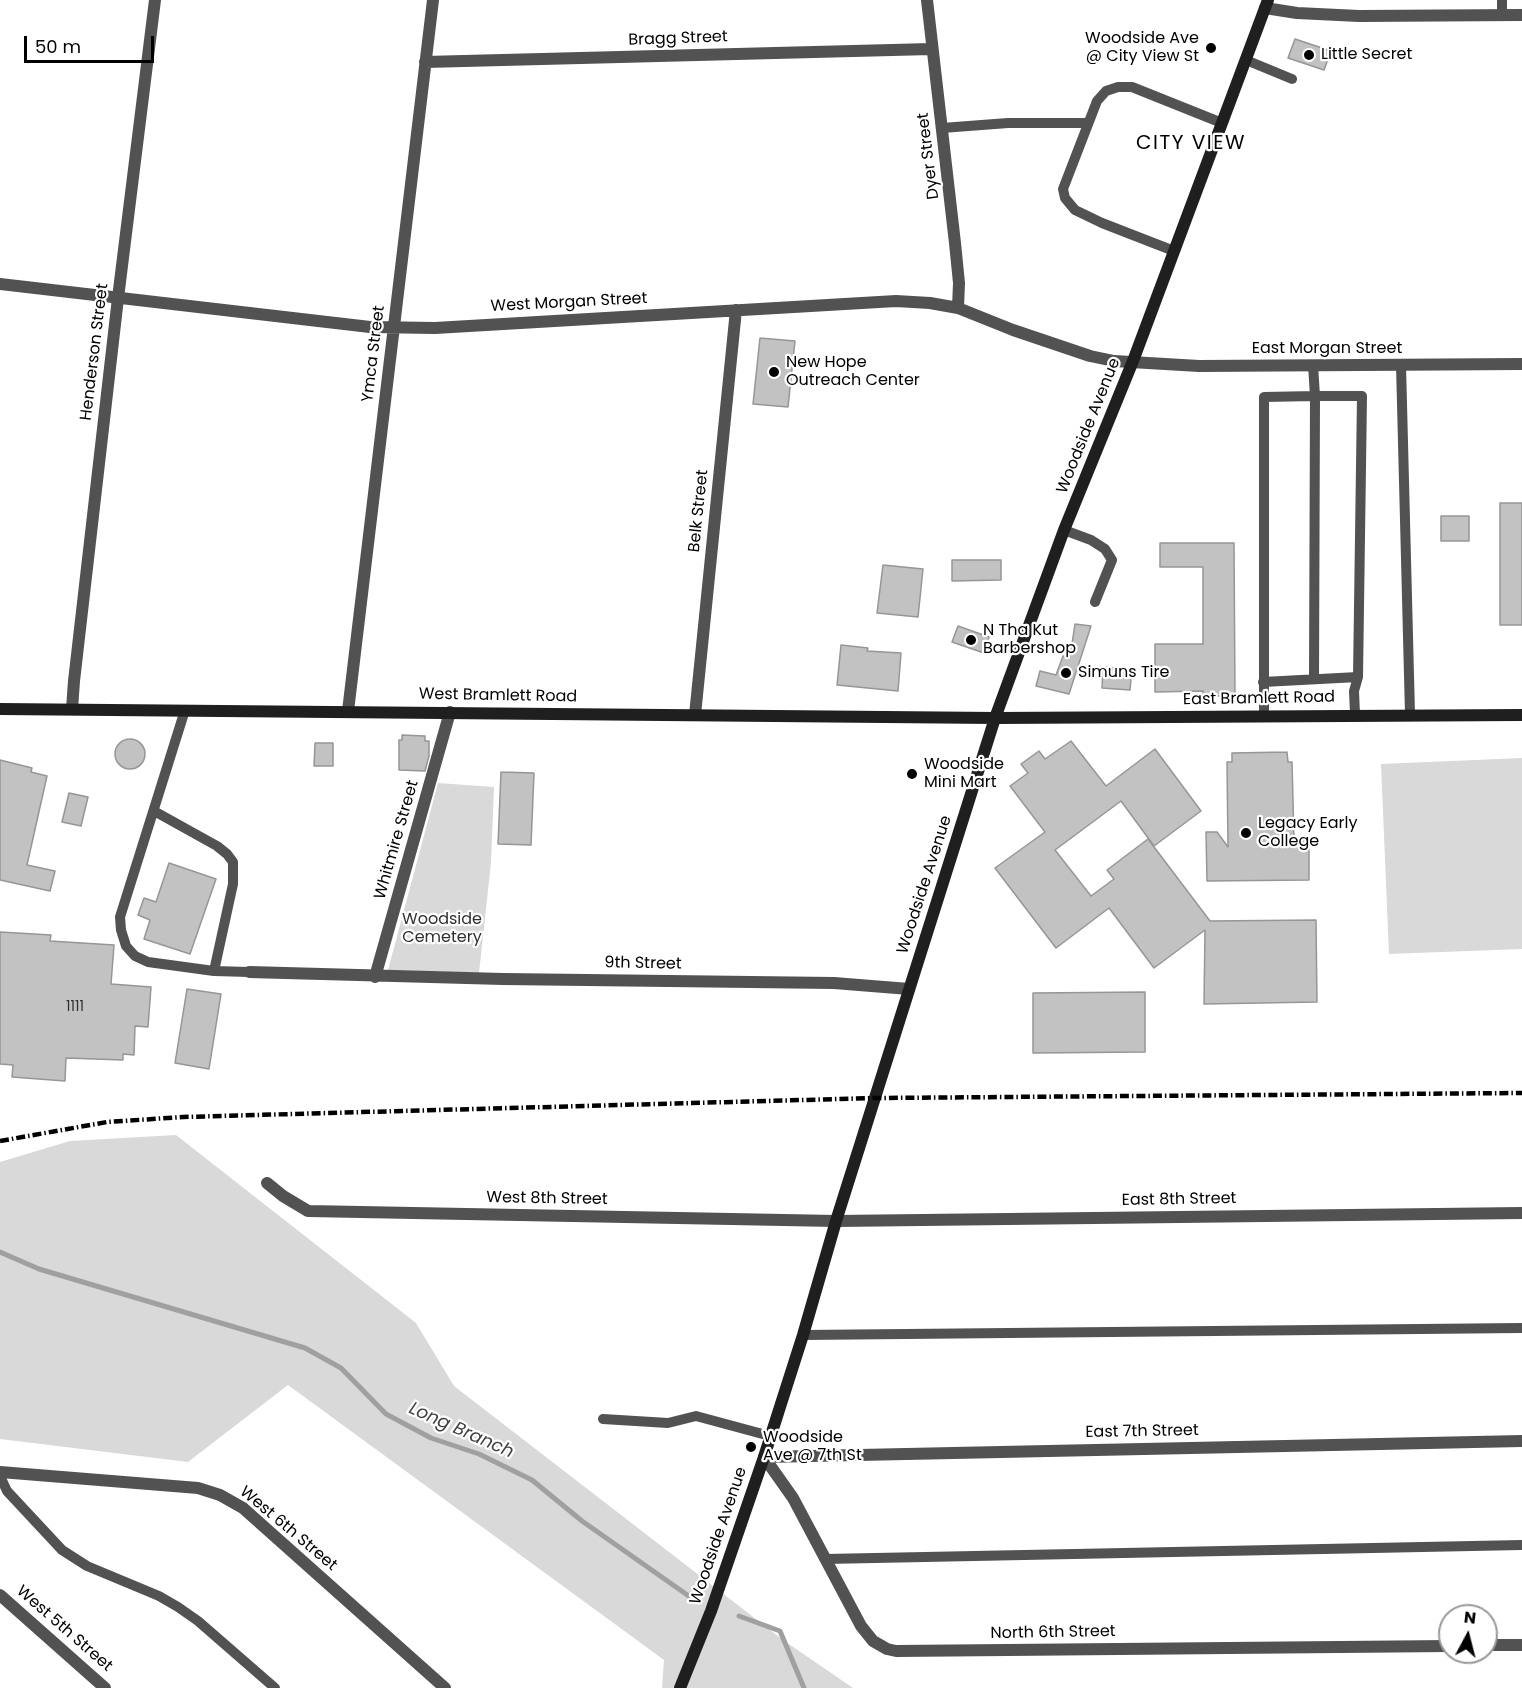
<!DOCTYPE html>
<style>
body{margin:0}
#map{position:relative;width:1522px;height:1688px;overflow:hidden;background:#fff;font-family:Poppins,sans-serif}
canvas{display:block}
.north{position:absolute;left:1438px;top:1604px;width:60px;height:60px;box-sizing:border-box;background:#fff;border:2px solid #999;border-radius:50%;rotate:7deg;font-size:16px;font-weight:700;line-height:24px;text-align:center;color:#000}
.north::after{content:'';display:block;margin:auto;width:21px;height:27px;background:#000;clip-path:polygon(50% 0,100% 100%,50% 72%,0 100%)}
.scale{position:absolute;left:24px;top:36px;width:130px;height:27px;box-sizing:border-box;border:3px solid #000;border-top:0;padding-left:8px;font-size:18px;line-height:21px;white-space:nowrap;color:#000;-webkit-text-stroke:4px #fff;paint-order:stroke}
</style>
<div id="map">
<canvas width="1522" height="1688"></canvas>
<div class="north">N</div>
<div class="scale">50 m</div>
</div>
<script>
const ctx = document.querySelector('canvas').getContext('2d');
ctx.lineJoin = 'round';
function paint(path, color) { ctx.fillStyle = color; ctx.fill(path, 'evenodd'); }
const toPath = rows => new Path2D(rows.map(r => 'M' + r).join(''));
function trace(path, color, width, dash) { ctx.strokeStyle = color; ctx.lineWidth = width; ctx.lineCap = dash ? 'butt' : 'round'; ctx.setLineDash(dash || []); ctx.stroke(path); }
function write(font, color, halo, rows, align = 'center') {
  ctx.font = font + ' Poppins,sans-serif'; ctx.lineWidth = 4.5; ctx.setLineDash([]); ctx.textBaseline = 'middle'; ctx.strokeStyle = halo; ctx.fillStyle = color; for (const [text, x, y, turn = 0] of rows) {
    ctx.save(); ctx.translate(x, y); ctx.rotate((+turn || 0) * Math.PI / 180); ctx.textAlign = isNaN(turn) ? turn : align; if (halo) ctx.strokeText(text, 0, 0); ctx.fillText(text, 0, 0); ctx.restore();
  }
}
const green = toPath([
 [1522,758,1522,949,1389,954,1381,764],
 [438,783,494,787,491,863,479,973,388,970],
 [176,1135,416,1323,454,1386,783,1640,853,1688,662,1688,664,1660,288,1385,188,1462,0,1439,0,1162,70,1141]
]);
const stream = toPath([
 [0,1252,39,1269,305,1348,341,1368,386,1414,431,1438,479,1454,532,1480,582,1521,693,1599],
 [739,1616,780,1631,804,1688]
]);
const building = toPath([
 [1295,39,1331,51,1324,70,1288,58,1295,39],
 [760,338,795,341,788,407,753,404,760,338],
 [1500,503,1522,503,1522,625,1500,625,1500,503],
 [1441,516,1469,516,1469,541,1441,541,1441,516],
 [1160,543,1234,543,1235,696,1203,696,1203,691,1155,692,1155,644,1203,644,1203,567,1160,567,1160,543],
 [952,560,1001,560,1001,580,952,581,952,560],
 [883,565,923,569,918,617,877,613,883,565],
 [1075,624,1091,626,1069,694,1036,686,1040,671,1056,675,1063,656,1070,657,1075,624],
 [958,626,989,637,984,653,952,642,958,626],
 [841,645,868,648,867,651,901,653,898,691,837,685,841,645],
 [1103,667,1132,669,1130,690,1102,688,1103,667],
 [402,735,425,736,425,741,429,741,429,756,425,771,399,770,399,740,402,740,402,735],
 '115 754a15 15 0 1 1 30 0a15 15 0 1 1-30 0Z',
 [1071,741,1106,786,1155,749,1201,811,1154,846,1121,801,1055,850,1091,896,1114,879,1107,870,1148,839,1210,921,1316,920,1317,1002,1204,1004,1205,930,1154,968,1109,908,1056,948,995,868,1045,832,1010,786,1028,773,1021,764,1039,751,1045,759,1071,741],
 [315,743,333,743,333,766,314,766,315,743],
 [1287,752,1288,762,1292,762,1294,840,1309,840,1309,880,1207,881,1206,832,1217,832,1228,847,1227,762,1232,762,1232,753,1287,752],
 [0,760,32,768,31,772,47,776,27,865,55,871,50,891,0,880,0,760],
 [501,772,534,773,531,845,498,844,501,772],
 [69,793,88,797,81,826,62,822,69,793],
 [169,863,216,879,190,954,144,939,150,920,138,915,144,898,156,902,169,863],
 [0,932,51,935,50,941,114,945,111,984,151,987,148,1027,135,1026,134,1055,123,1054,123,1060,66,1058,65,1081,12,1077,13,1065,0,1064,0,932],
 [187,989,221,994,209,1069,175,1063,187,989],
 [1145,992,1145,1052,1033,1053,1033,993,1145,992]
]);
const lane = toPath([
 [1502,15,1502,0],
 [1246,60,1292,79],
 [942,128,1008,123,1088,123],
 [1174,251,1102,223,1075,210,1065,198,1063,189,1097,101,1106,91,1118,87,1132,87,1222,123],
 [1401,365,1410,714],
 [1064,530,1091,540,1105,549,1112,560,1095,602],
 [1314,679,1315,396,1362,396,1358,677],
 [1263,682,1358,677,1354,691,1355,714],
 [185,710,120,917,121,930,126,946,135,956,148,962,214,971,249,972],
 [1264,715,1264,397,1315,396,1313,365],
 [154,811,217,846,227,854,233,862,233,884,214,971],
 [803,1335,1522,1328],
 [603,1419,668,1423,696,1416,770,1436],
 [0,1476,7,1491,62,1550,87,1566,159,1596,178,1607,198,1621,275,1688],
 [825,1559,1522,1545]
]);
const street = toPath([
 [927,0,955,243,959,283,958,308],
 [1265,8,1297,13,1359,16,1522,15],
 [425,62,931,49],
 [0,284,370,327,435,328,896,301,930,303,958,308,1013,330,1090,356,1114,361,1199,366,1522,364],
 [72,709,74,681,118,298,155,0],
 [348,711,433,0],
 [695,715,736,310],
 [249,972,503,979,834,983,909,989],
 [375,977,450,712],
 [267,1183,283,1196,308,1211,836,1221,1522,1213],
 [764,1457,793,1498,861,1626,873,1641,887,1649,896,1651,1450,1646],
 [764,1457,1522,1441],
 [0,1472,198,1488,220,1495,243,1508,445,1688],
 [0,1595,105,1688],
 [1486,1645,1522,1645]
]);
const secondary = toPath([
 [0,709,995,718,1522,715],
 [680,1688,711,1611,764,1457,803,1335,836,1221,995,718,1064,530,1133,361,1268,0]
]);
const rail = toPath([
 [0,1141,107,1122,183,1117,875,1098,1522,1093]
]);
const markers = [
 [1211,48,6,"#000"],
 [1309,55,6,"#000"],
 [774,372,6,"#000"],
 [971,640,6,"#000"],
 [1066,673,6,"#000"],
 [912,774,6,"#000"],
 [1246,833,6,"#000"],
 [751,1447,6,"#000"]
];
const numberNames = [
 ["1111",75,1007]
];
const streetNames = [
 ["Bragg Street",678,39,-2],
 ["Dyer Street",929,156,-97],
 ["West Morgan Street",569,303,-3],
 ["East Morgan Street",1327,349],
 ["Henderson Street",95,352,-83],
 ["Ymca Street",374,354,-83],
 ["Woodside Avenue",1089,426,-68],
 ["Belk Street",699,511,-84],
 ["West Bramlett Road",498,696,1],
 ["East Bramlett Road",1259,699,-1],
 ["Whitmire Street",397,840,-74],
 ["Woodside Avenue",925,885,-72],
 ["9th Street",643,964,1],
 ["West 8th Street",547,1199,1],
 ["East 8th Street",1179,1200,-1],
 ["East 7th Street",1142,1432,-1],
 ["West 6th Street",288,1529,40],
 ["Woodside Avenue",719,1536,-71],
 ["West 5th Street",64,1629,41],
 ["North 6th Street",1053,1633,-1]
];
const poiNames = [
 ["Woodside Ave",1199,39,"right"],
 ["@ City View St",1199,57,"right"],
 ["Little Secret",1321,55],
 ["New Hope",786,363],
 ["Outreach Center",786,381],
 ["N Tha Kut",983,631],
 ["Barbershop",983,649],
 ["Simuns Tire",1078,673],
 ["Woodside",924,765],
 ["Mini Mart",924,783],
 ["Legacy Early",1258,824],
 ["College",1258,842],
 ["Woodside",763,1438],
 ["Ave @ 7th St",763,1456]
];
const parkNames = [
 ["Woodside",442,920],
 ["Cemetery",442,938]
];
const waterNames = [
 ["Long Branch",461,1431,24]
];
const quarterNames = [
 ["CITY VIEW",1191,144]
];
paint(green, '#d9d9d9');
trace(stream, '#a0a0a0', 5);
paint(building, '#c2c2c2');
trace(building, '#969696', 1.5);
trace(lane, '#525252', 10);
trace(street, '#525252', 12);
trace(secondary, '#1f1f1f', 12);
trace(rail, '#000', 4.5, [9, 3, 1.5, 3]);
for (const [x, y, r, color] of markers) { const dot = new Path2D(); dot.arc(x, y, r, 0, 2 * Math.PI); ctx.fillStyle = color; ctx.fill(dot); trace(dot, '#fff', 2); }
write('14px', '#303030', null, numberNames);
write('16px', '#000', '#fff', streetNames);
write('16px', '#000', '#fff', poiNames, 'left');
write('16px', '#303030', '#fff', parkNames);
write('italic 18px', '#414141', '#fff', waterNames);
ctx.letterSpacing = '1.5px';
write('20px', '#000', '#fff', quarterNames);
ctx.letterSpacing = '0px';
</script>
